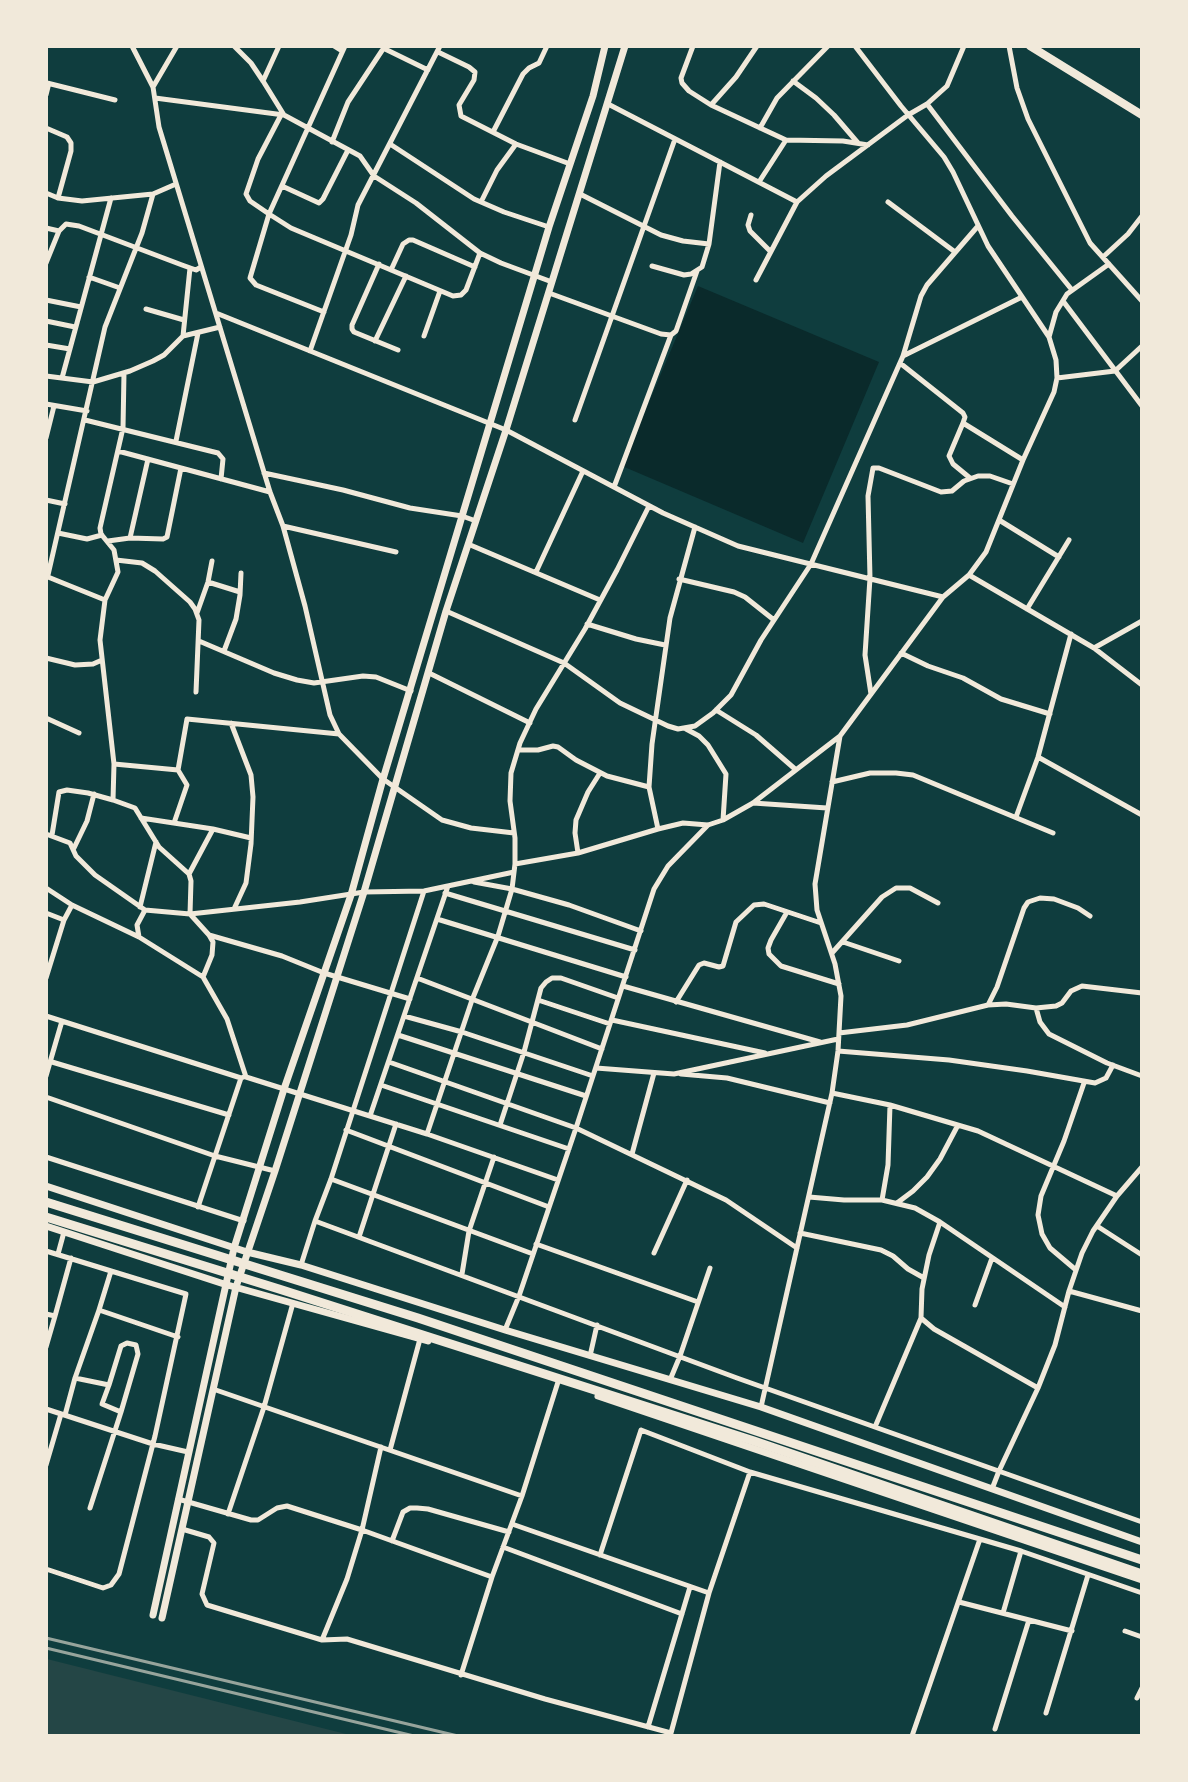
<!DOCTYPE html>
<style>
body{margin:0}
#map{position:relative;width:1188px;height:1782px;overflow:hidden;background:#0f3d3e;font-family:"Fira Sans Condensed",sans-serif}
canvas{display:block}
.frame{position:absolute;inset:0;border:48px solid #f1e9da;pointer-events:none}
</style>
<div id="map">
<canvas width="1188" height="1782"></canvas>
<div class="frame"></div>
</div>
<script>
const ctx = document.querySelector('canvas').getContext('2d');
ctx.lineJoin = 'round';
function paint(path, color) { ctx.fillStyle = color; ctx.fill(path, 'evenodd'); }
const toPath = rows => new Path2D(rows.map(r => 'M' + r).join(''));
function trace(path, color, width, dash) { ctx.strokeStyle = color; ctx.lineWidth = width; ctx.lineCap = dash ? 'butt' : 'round'; ctx.setLineDash(dash || []); ctx.stroke(path); }
const green = toPath([
 [46,1659,47,1659,350,1735,47,1735]
]);
const water = toPath([
 [698,286,879,362,803,543,622,466]
]);
const minor = toPath([
 [132,46,153,87,159,127,270,492,283,526,305,606,330,715,339,734,383,779,442,820,471,828,514,833],
 [234,46,251,63,263,81,284,115],
 [334,46,342,51],
 [693,46,681,78,682,83,689,91,711,105,786,140,843,141,868,145],
 [855,46,901,106,944,157,953,172,988,246,1049,337,1056,360,1057,378,1054,392,1023,460,986,552,969,575],
 [1009,46,1017,88,1028,119,1090,243,1142,301],
 [383,48,428,70],
 [438,52,469,67,475,72,474,80,459,105,461,116,516,144,570,164],
 [263,81,279,46],
 [793,81,816,98,834,115,858,143],
 [46,82,48,87,46,95],
 [47,83,115,100],
 [153,87,177,46],
 [155,98,284,115,360,156,374,176,416,203,480,253,501,263,552,282],
 [608,104,797,202],
 [927,104,947,86,964,46],
 [711,105,736,77,757,46],
 [281,115,258,159,246,194,250,201,269,214,291,228,453,296,461,295,466,290,480,253],
 [46,128,67,137,71,143,71,151,58,198],
 [760,128,777,98,828,46],
 [493,132,523,74,529,68,539,63,547,46],
 [332,142,348,102,385,46],
 [390,144,474,199,504,212,549,227],
 [759,182,786,140],
 [282,186,319,203,323,199,348,150],
 [46,193,58,198,82,201,153,194,176,184],
 [580,194,661,235,683,241,709,244],
 [481,202,497,170,516,144],
 [888,202,955,252],
 [751,215,748,225,750,231,770,251],
 [46,228,59,231],
 [1103,257,1128,234,1142,216],
 [46,263,59,231,66,224,79,226,182,265,196,270,201,267],
 [379,264,352,325,352,329,354,332,398,350],
 [652,266,684,275,691,274,702,267,709,244,720,162],
 [391,270,403,244,409,240,413,240,475,267],
 [89,277,120,288],
 [756,280,797,202,826,176,908,115,927,104,1012,216,1072,290],
 [549,293,661,334,671,335,676,331,697,271],
 [46,300,81,307],
 [1063,301,1142,406],
 [146,309,184,320],
 [324,312,256,285,250,278,269,214,345,46],
 [216,313,506,430,663,513,738,546,943,597,969,575,1094,648,1142,685],
 [46,321,75,327],
 [183,336,190,268],
 [424,336,440,291],
 [1049,337,1056,312,1067,294,1109,264],
 [375,341,406,276],
 [46,345,70,349],
 [310,351,351,235,358,205,440,46],
 [903,356,1022,297],
 [900,363,963,413,965,417,963,423],
 [46,376,93,382,130,371,153,361,164,355,183,336,220,327],
 [62,378,111,198],
 [1057,378,1115,371,1142,346],
 [46,404,87,411],
 [85,420,218,453,223,459,221,479],
 [575,420,675,139],
 [46,438,54,406],
 [176,441,198,333],
 [118,451,270,492],
 [264,473,343,490,410,508,462,516,476,521],
 [970,478,953,464,949,456,963,423,1023,460],
 [614,487,671,335],
 [46,500,65,504],
 [999,520,1059,557],
 [283,526,396,552],
 [58,533,87,539,102,535],
 [130,538,148,459],
 [108,541,130,538,163,539,167,537,181,468],
 [468,544,600,600],
 [116,560,142,563,155,571,190,602,195,609,199,620,196,692],
 [536,572,583,471],
 [48,575,105,327,142,233,153,194],
 [48,577,105,600,100,640,114,764,113,800,135,808,159,847,189,874,191,881,190,914,300,902,364,892,424,891,514,872,515,864,578,853,658,829,683,823,708,825,723,820,753,803,840,736,943,597],
 [679,579,734,592,745,597,774,620],
 [208,582,240,592],
 [105,600,118,572,114,550,101,534,100,528,123,428,124,373],
 [1027,609,1069,540],
 [446,611,564,663,620,703,668,726,678,729,695,726,713,713,731,695,761,640,811,564,903,356,921,296,927,285,978,226],
 [197,613,208,582,212,561],
 [587,624,636,639,665,645],
 [199,641,274,673,297,680,314,683,363,676,376,677,411,691],
 [1094,648,1142,621],
 [224,651,236,619,240,595,241,573],
 [901,653,928,666,963,678,1001,699,1050,714],
 [46,658,75,665,93,664,102,660],
 [429,673,530,723],
 [871,694,865,655,870,578,868,496,873,468,879,468,941,492,952,491,964,481,978,476,990,476,1013,484],
 [716,710,756,735,795,769],
 [46,718,79,733],
 [231,723,251,775,253,797,251,844,246,883,234,909],
 [686,729,699,736,708,745,726,774,723,820],
 [518,750,538,750,553,746,558,747,576,760,607,776,649,787],
 [1038,757,1142,815],
 [114,764,178,770,187,719,339,734],
 [832,782,870,773,896,773,913,775,1053,833],
 [753,803,827,808],
 [1016,817,1038,757,1071,634],
 [141,818,213,829,251,838],
 [174,823,187,785,178,770],
 [658,829,649,787,652,744,670,618,695,527],
 [46,834,70,843,76,856,95,875,145,910],
 [52,835,59,792,67,790,88,793,113,800],
 [74,848,87,821,94,794],
 [578,853,575,833,576,820,588,792,600,773],
 [189,874,213,829],
 [474,882,512,889,569,905,641,931],
 [46,888,72,905,139,937,203,977,227,1019,246,1077,427,1134,558,1180],
 [445,893,635,950],
 [140,907,156,842],
 [787,912,771,940,768,948,769,954,781,966,839,984],
 [46,913,64,920],
 [437,919,626,977],
 [209,935,282,956,324,973,410,999],
 [139,937,137,925,145,910,190,914,209,935,213,942,212,955,203,977],
 [843,942,899,961],
 [832,953,882,897,896,888,910,888,938,903],
 [46,978,64,920,72,905],
 [417,978,602,1049],
 [623,986,820,1042],
 [538,1000,610,1024],
 [676,1002,699,965,704,963,719,967,723,966,736,922,754,905,764,904,821,923],
 [988,1005,997,987,1024,908,1028,902,1040,898,1054,899,1078,908,1090,916],
 [1036,1008,1040,1022,1049,1034,1107,1063,1142,1076],
 [46,1016,241,1078],
 [404,1016,462,1032,593,1076],
 [612,1020,765,1053],
 [839,1033,907,1025,988,1005,1006,1004,1036,1008,1056,1006,1062,1003,1071,991,1082,986,1142,993],
 [398,1035,586,1096],
 [838,1051,949,1060,1027,1071,1095,1083,1106,1078,1113,1065],
 [52,1062,229,1115],
 [389,1062,576,1128,726,1200,797,1248],
 [596,1068,674,1074,838,1039],
 [681,1074,727,1078,830,1103],
 [46,1076,62,1021],
 [381,1085,569,1149],
 [832,1093,890,1105,978,1131,1117,1196],
 [46,1097,215,1156,275,1171],
 [370,1116,448,886],
 [500,1125,524,1052,541,988,546,982,552,978,561,978,618,998],
 [346,1130,549,1207],
 [427,1134,472,1000,498,936,512,889,515,864,515,838,510,801,511,773,520,743,536,709,585,629,617,570,649,506],
 [632,1154,654,1073],
 [46,1157,244,1221],
 [331,1179,533,1254],
 [809,1197,844,1200,882,1200,915,1208,940,1222,1065,1307],
 [882,1200,888,1165,890,1105],
 [897,1203,913,1191,927,1177,940,1159,958,1125],
 [198,1207,241,1078,244,1077],
 [315,1221,331,1179,424,891],
 [940,1222,929,1255,922,1289,921,1318,934,1329,1038,1388],
 [1097,1226,1142,1255],
 [800,1233,881,1250,893,1256,908,1269,924,1278],
 [359,1237,396,1124],
 [536,1244,698,1302],
 [46,1251,186,1294,155,1436,119,1574,111,1585,103,1588,46,1569],
 [654,1253,687,1180],
 [58,1254,64,1232],
 [301,1265,315,1221,737,1378,1142,1522],
 [1076,1270,1050,1248,1042,1234,1038,1215,1041,1196,1064,1141,1084,1083],
 [462,1274,469,1231,494,1157],
 [1069,1291,1142,1311],
 [975,1305,992,1258],
 [99,1310,111,1271],
 [46,1314,55,1316,71,1258],
 [505,1330,519,1296,576,1128,654,889,668,866,708,825],
 [46,1347,55,1316],
 [590,1356,597,1325],
 [670,1380,680,1356,710,1268],
 [109,1385,121,1346,127,1343,136,1345,138,1354,121,1412],
 [213,1389,522,1496,558,1382],
 [761,1407,832,1093,838,1051,841,996,835,964,817,910,815,884,840,736],
 [46,1409,153,1444,188,1452],
 [65,1415,75,1378],
 [875,1427,921,1318],
 [390,1450,420,1339],
 [46,1465,61,1414],
 [992,1489,999,1471,1038,1388,1055,1345,1069,1291,1082,1253,1093,1231,1117,1196,1142,1167],
 [178,1499,251,1520,258,1520,277,1508,287,1506,362,1530,492,1577],
 [90,1508,121,1412,102,1404,109,1385,75,1378,99,1310,178,1337],
 [228,1514,264,1407,293,1303],
 [512,1524,709,1593,750,1472],
 [182,1529,209,1537,214,1543,202,1594,207,1605,322,1640,347,1639,545,1699,671,1733,709,1593],
 [392,1541,403,1512,410,1508,417,1508,428,1509,509,1532],
 [503,1547,682,1614],
 [600,1555,641,1430,750,1472,1021,1551,1142,1593],
 [959,1602,1072,1631],
 [1003,1613,1021,1551],
 [1125,1631,1142,1637],
 [322,1640,347,1579,362,1530,381,1447],
 [461,1675,492,1577,522,1496],
 [1137,1698,1142,1688],
 [1046,1713,1088,1575],
 [648,1727,690,1587],
 [995,1729,1029,1620],
 [912,1736,980,1539]
]);
const tertiary = toPath([
 [46,1186,247,1252,301,1265,505,1330,761,1407,1142,1542],
 [46,1226,224,1284,428,1341],
 [598,1396,1142,1580],
 [153,1615,234,1248,284,1089,351,895,383,779,549,227,593,96,605,46],
 [162,1618,236,1287,275,1171,364,892,446,611,506,430,625,46]
]);
const secondary = toPath([
 [1030,46,1142,115]
]);
const trunk = toPath([
 [46,1202,418,1318,1142,1560],
 [46,1217,279,1289,754,1441,1142,1574]
]);
const rail = toPath([
 [46,1638,458,1736],
 [46,1648,414,1736]
]);
paint(green, '#244646');
paint(water, '#0a2a2b');
trace(minor, '#f1e9da', 5);
trace(tertiary, '#f1e9da', 7);
trace(secondary, '#f1e9da', 8);
trace(trunk, '#f1e9da', 9);
trace(rail, '#97a49c', 3);
</script>
